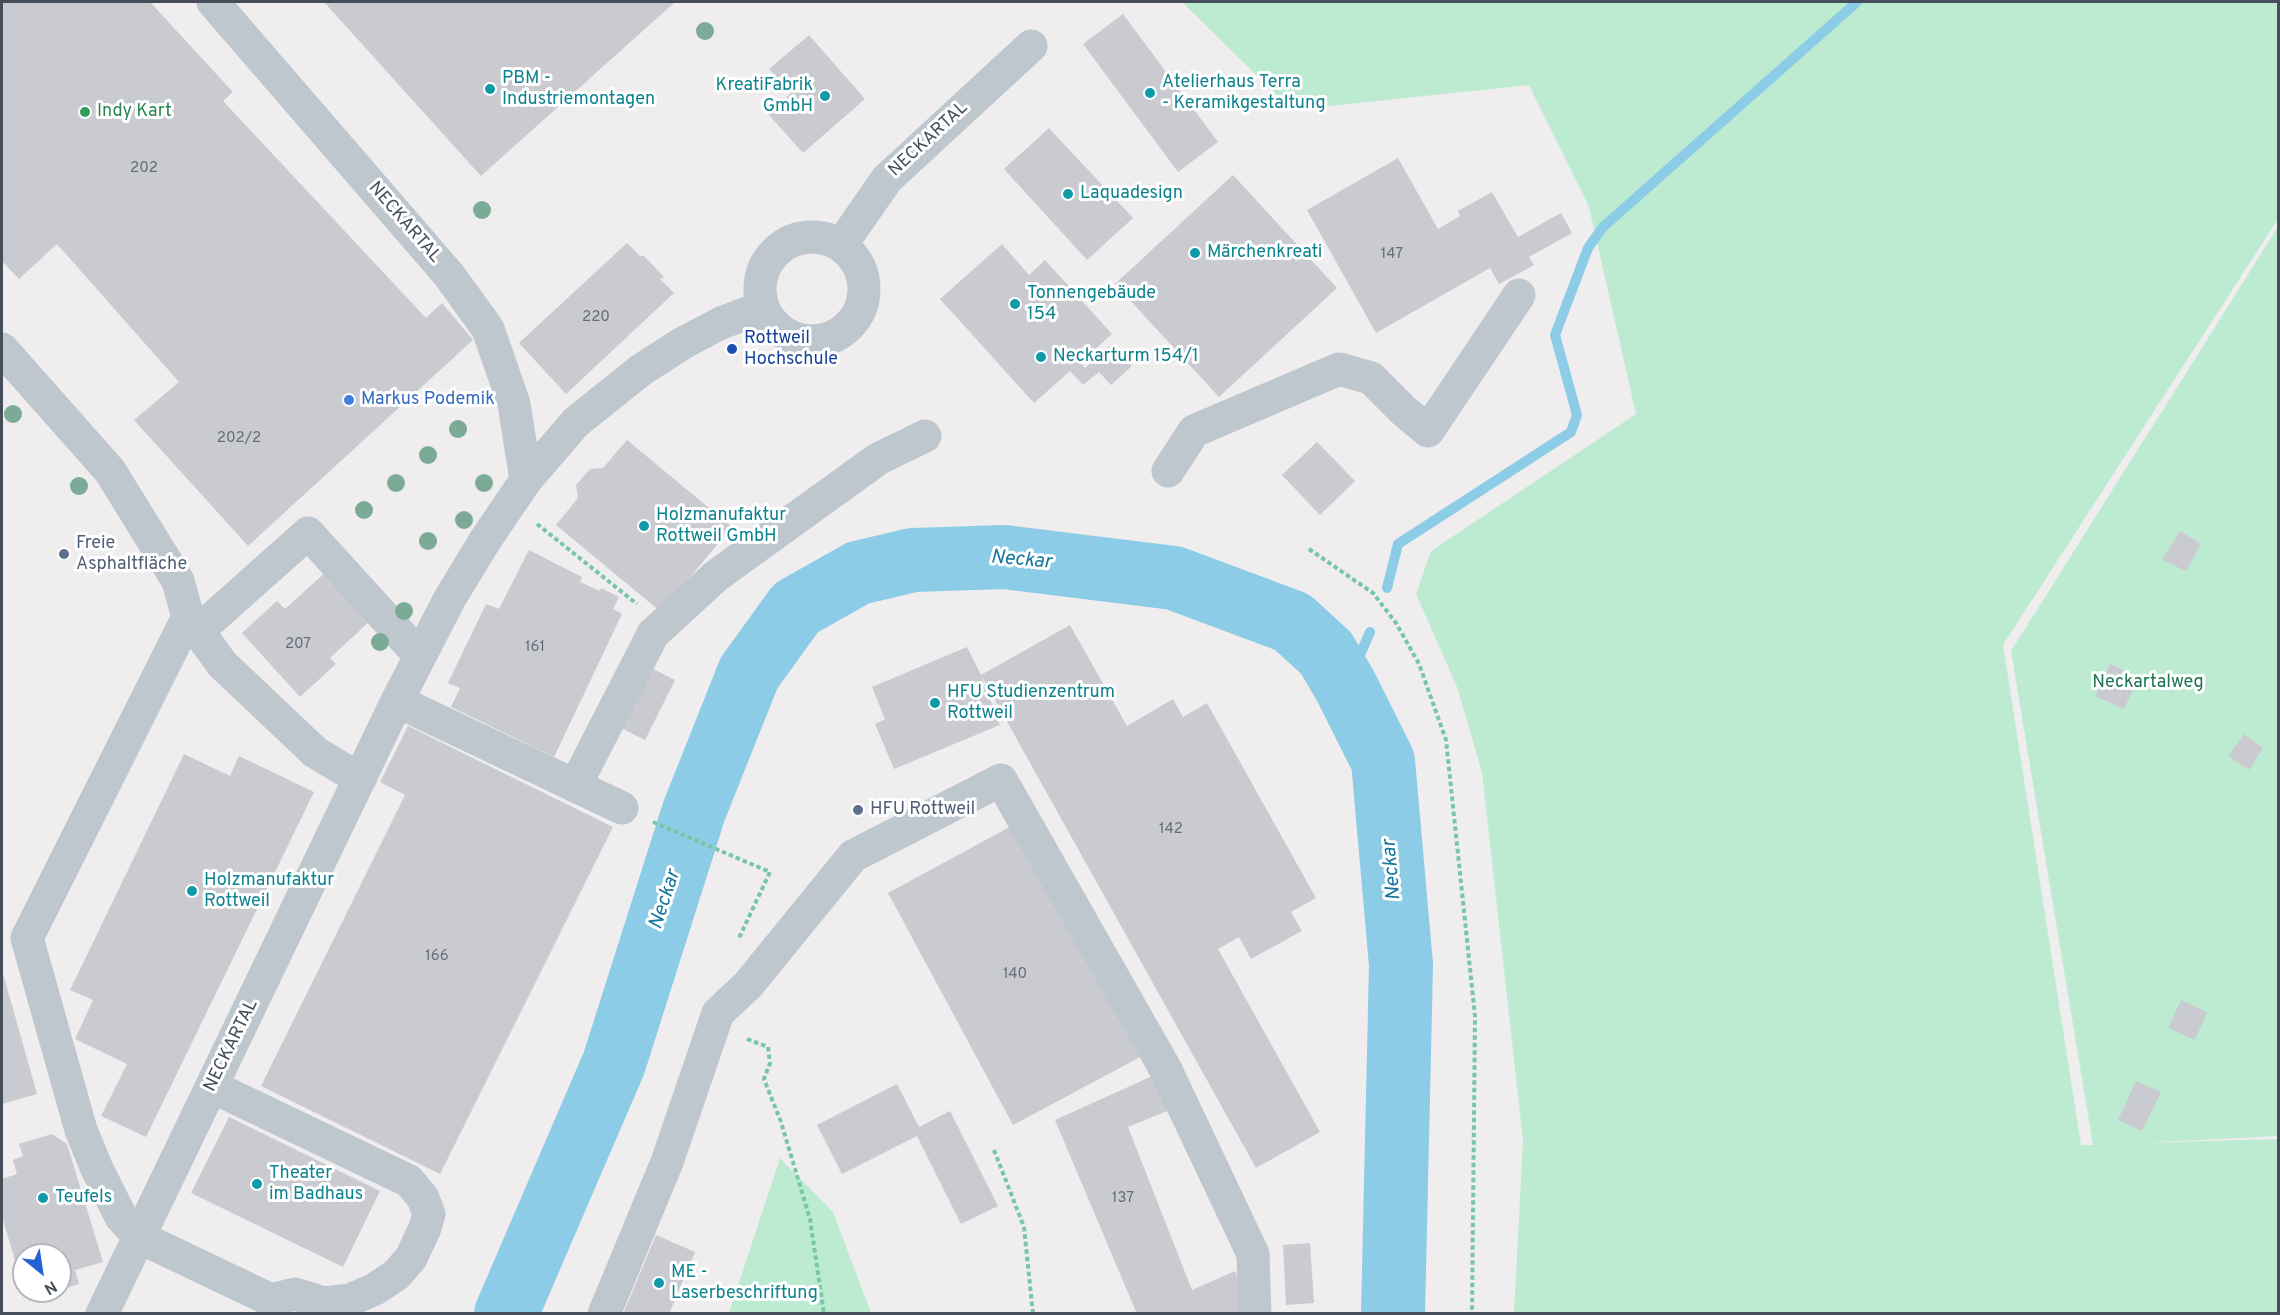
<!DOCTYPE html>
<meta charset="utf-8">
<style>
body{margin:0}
#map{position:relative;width:2280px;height:1315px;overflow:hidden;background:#efeded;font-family:Overpass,sans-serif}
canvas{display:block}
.frame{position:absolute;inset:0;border:3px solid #464e59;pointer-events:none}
.north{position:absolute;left:12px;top:1243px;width:60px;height:60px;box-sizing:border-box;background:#fff;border:2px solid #b5b8bd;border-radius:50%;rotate:150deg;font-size:16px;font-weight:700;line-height:24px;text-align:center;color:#464e59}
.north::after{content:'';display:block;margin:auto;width:21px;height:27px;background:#2362d3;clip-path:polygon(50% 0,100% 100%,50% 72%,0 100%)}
</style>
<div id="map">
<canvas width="2280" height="1315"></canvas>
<div class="frame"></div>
<div class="north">N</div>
</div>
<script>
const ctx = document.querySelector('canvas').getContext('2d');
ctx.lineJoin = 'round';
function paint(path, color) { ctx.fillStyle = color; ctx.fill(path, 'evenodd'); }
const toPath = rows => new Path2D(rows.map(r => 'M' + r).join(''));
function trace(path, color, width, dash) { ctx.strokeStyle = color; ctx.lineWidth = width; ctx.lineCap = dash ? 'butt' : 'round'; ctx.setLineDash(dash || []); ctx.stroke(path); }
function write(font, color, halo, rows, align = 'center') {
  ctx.font = font + ' Overpass,sans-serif'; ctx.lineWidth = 6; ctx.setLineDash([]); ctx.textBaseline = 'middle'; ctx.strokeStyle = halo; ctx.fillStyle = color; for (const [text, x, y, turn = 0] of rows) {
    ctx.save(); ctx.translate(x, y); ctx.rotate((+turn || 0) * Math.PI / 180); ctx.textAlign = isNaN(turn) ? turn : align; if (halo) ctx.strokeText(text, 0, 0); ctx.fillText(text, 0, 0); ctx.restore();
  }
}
const green = toPath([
 [1182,2,2278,2,2278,219,2003,645,2081,1145,2093,1145,2011,651,2278,227,2278,1136,2139,1143,2278,1139,2278,1313,1514,1313,1523,1140,1482,772,1457,687,1416,594,1431,551,1636,414,1589,207,1529,85,1292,110],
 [780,1158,833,1212,871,1313,729,1313]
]);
const stream = toPath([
 [1387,588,1398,544,1571,432,1577,415,1555,335,1588,248,1603,227,1857,2],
 [1346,687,1370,632]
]);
const river = toPath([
 [506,1314,614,1063,694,811,749,673,796,608,858,573,913,560,1004,557,1174,578,1292,622,1326,653,1346,687,1383,761,1401,965,1393,1314]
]);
const building = toPath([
 [2,2,150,2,233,92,223,101,426,318,442,303,473,340,248,546,134,420,179,382,57,244,19,279,2,261],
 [324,2,675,2,481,176],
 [1123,14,1218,142,1178,172,1083,44],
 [809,35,865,99,803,153,768,114,791,93,769,69],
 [1049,128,1133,218,1087,260,1004,169],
 [1398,158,1438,229,1460,216,1458,211,1492,192,1518,237,1561,213,1572,233,1529,257,1534,265,1499,284,1490,268,1376,333,1307,210],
 [1233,175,1337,288,1219,397,1115,284],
 [627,243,641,257,643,255,664,277,660,279,674,293,566,394,519,343],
 [1002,244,1029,275,1045,260,1112,334,1088,356,1089,358,1082,364,1085,368,1112,344,1132,366,1111,385,1099,372,1083,385,1070,371,1034,403,940,299],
 [627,440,732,527,661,612,556,525,578,498,576,485,590,469,603,468],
 [1317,442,1355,481,1320,515,1282,475],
 [2180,531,2201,544,2186,571,2162,560],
 [529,550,582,577,580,582,600,591,601,588,619,597,613,609,622,614,554,757,451,707,460,688,448,683,486,604,499,609],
 [328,570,372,619,330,658,336,664,300,697,242,633,277,601,285,609],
 [1070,625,1127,726,1173,699,1183,717,1207,703,1316,898,1291,912,1302,931,1251,959,1239,937,1218,949,1320,1132,1256,1168,981,675],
 [967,647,981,675,1000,725,894,769,875,724,885,719,872,687],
 [2110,664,2139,677,2124,709,2095,696],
 [651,668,675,680,645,740,621,728],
 [408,726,613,827,440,1174,261,1086,405,795,380,782],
 [2244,734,2263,748,2249,770,2228,756],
 [184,754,230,776,239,756,314,792,146,1137,101,1116,127,1064,75,1039,93,1000,70,990],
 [1017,823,1142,1056,1013,1125,888,893],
 [2,970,37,1094,2,1104],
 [2181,1000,2207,1012,2195,1040,2168,1028],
 [1159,1073,1172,1109,1128,1127,1192,1290,1235,1271,1249,1307,1249,1314,1137,1314,1055,1120],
 [2136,1081,2161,1092,2142,1131,2118,1120],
 [897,1084,919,1127,950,1111,998,1206,961,1224,917,1136,842,1174,817,1125],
 [229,1117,380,1191,343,1267,191,1193],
 [52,1134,67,1144,103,1262,75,1270,79,1284,60,1290,60,1255,24,1255,23,1288,2,1216,2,1179,17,1174,13,1160,23,1156,19,1144],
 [656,1235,695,1252,669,1314,623,1314],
 [1310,1243,1314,1303,1286,1305,1283,1245]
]);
const path = toPath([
 [537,524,637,604],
 [1309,549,1373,593,1396,623,1419,664,1446,740,1475,1016,1472,1314],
 [653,822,770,872,739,938],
 [747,1039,768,1047,770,1063,764,1079,781,1122,810,1219,824,1314],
 [994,1150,1024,1227,1033,1314]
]);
const minor = toPath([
 [213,2,449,275,488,329,514,404,526,480],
 '760 289a52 52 0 1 1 104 0a52 52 0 1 1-104 0Z',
 [841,245,887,179,1031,46],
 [2,349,110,471,178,581,188,617,222,664,315,752,343,769,361,777],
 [1168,471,1194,431,1339,369,1371,378,1404,411,1428,431,1519,295],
 [188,617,27,938,81,1130,97,1169,121,1217,139,1237,271,1300,295,1294,324,1303,350,1300,375,1289,396,1275,411,1258,425,1228,429,1214,423,1198,409,1181,213,1087],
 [197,632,308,533,420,656],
 [397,701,622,808],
 [575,786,653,634,716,576,878,459,925,436],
 [102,1314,397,701,450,598,486,539,526,480,576,422,641,370,683,343,721,323,763,307],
 [604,1314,667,1162,718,1013,748,985,853,856,1001,780,1166,1070,1253,1254,1255,1314]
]);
const trees = [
 [705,31],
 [482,210],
 [13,414],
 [458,429],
 [428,455],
 [396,483],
 [484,483],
 [79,486],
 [364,510],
 [464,520],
 [428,541],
 [404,611],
 [380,642]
];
const markers = [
 [490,89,6,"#0f9aa8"],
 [1150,93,6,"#0f9aa8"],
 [825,96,6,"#0f9aa8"],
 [85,112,6,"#2e9e5b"],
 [1068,194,6,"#0f9aa8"],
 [1195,253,6,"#0f9aa8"],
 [1015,304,6,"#0f9aa8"],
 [732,349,6,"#1a4fb4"],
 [1041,357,6,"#0f9aa8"],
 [349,400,6,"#3f7fe0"],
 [644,526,6,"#0f9aa8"],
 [64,554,6,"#5c6f8a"],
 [935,703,6,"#0f9aa8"],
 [858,810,6,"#5c6f8a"],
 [192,891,6,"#0f9aa8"],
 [257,1184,6,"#0f9aa8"],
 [43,1198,6,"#0f9aa8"],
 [659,1283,6,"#0f9aa8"]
];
const numberNames = [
 ["202",144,169],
 ["147",1392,255],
 ["220",596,318],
 ["202/2",239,439],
 ["207",298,645],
 ["161",535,648],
 ["142",1171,830],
 ["166",437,957],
 ["140",1015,975],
 ["137",1123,1199]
];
const cultureNames = [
 ["PBM -",502,79],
 ["Industriemontagen",502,100],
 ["Atelierhaus Terra",1162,83],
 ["- Keramikgestaltung",1162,104],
 ["KreatiFabrik",813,86,"right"],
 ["GmbH",813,107,"right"],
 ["Laquadesign",1080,194],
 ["Märchenkreati",1207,253],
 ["Tonnengebäude",1027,294],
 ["154",1027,315],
 ["Neckarturm 154/1",1053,357],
 ["Holzmanufaktur",656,516],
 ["Rottweil GmbH",656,537],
 ["HFU Studienzentrum",947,693],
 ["Rottweil",947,714],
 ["Holzmanufaktur",204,881],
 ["Rottweil",204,902],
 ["Theater",269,1174],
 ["im Badhaus",269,1195],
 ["Teufels",55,1198],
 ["ME -",671,1273],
 ["Laserbeschriftung",671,1294]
];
const leisureNames = [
 ["Indy Kart",97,112]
];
const streetNames = [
 ["NECKARTAL",929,140,-43],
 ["NECKARTAL",404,223,49],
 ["NECKARTAL",232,1046,-64]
];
const transitNames = [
 ["Rottweil",744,339],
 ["Hochschule",744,360]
];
const shopNames = [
 ["Markus Podemik",361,400]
];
const serviceNames = [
 ["Freie",76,544],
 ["Asphaltfläche",76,565],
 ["HFU Rottweil",870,810]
];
const parkNames = [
 ["Neckartalweg",2148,683]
];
const waterNames = [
 ["Neckar",1021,561,5],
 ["Neckar",1393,870,-95],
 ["Neckar",666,900,-72]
];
paint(green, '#bdebd2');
trace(stream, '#8ccce6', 10);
trace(river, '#8ccce6', 64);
paint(building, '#cacbd1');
trace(path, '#77c7a6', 4, [4.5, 3]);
trace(minor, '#bec6ce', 33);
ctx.fillStyle = '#7bab97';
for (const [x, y] of trees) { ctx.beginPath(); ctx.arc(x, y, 9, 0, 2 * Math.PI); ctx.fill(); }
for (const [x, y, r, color] of markers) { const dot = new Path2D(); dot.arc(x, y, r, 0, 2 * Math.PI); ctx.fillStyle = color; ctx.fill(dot); trace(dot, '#fff', 2); }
write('15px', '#676d77', null, numberNames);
write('18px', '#0d838f', '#fff', cultureNames, 'left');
write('18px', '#27864d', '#fff', leisureNames, 'left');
write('18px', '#464e59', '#fff', streetNames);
write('18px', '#164399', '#fff', transitNames, 'left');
write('18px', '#366cbe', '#fff', shopNames, 'left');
write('18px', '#4e5e75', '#fff', serviceNames, 'left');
write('18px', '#1c7550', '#fff', parkNames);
write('italic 20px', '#14769e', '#fff', waterNames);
</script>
